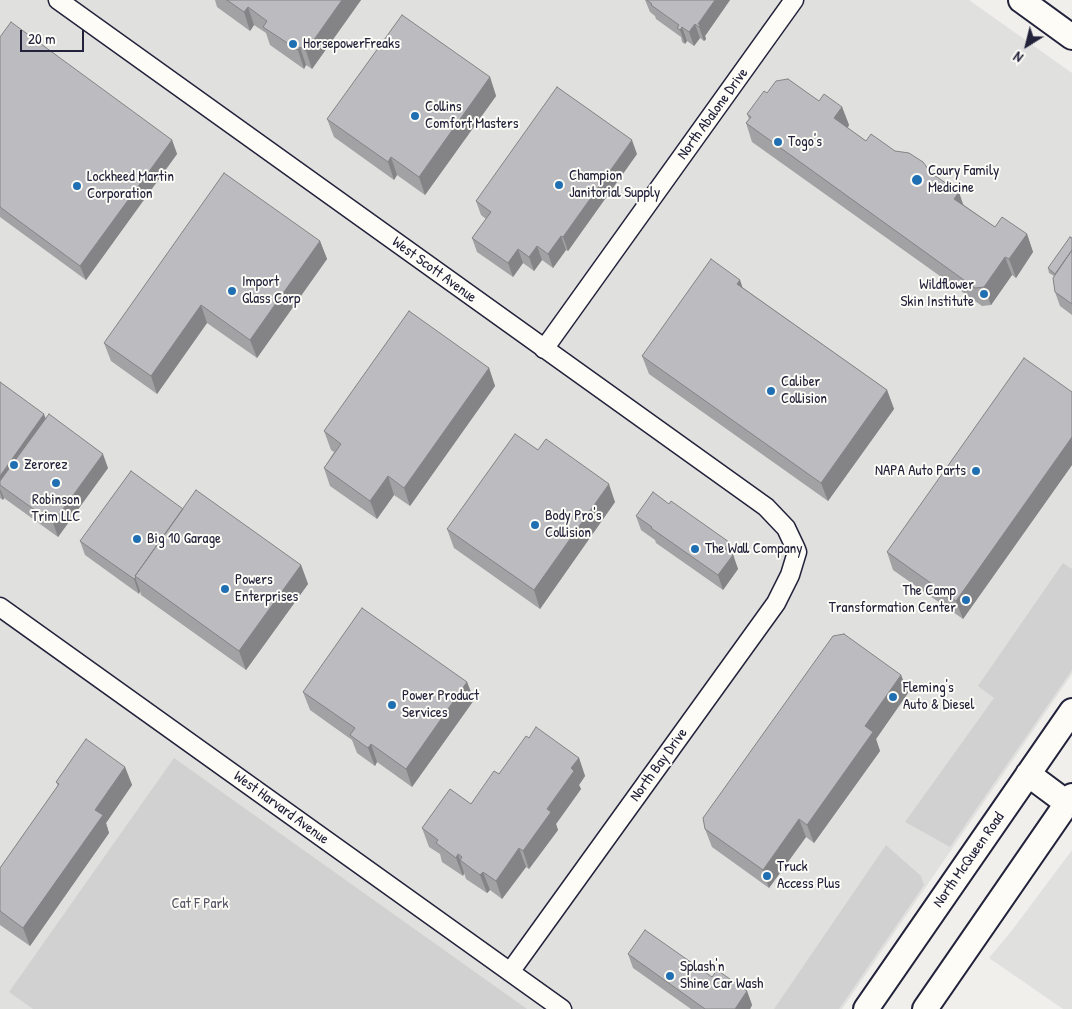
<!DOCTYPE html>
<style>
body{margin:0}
#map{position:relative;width:1072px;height:1009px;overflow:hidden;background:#f0efec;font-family:"Patrick Hand",sans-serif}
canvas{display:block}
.north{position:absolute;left:1002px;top:20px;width:50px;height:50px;-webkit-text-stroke:4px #fdfcf7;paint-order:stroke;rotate:216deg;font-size:14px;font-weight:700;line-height:20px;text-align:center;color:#22223b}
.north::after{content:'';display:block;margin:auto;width:18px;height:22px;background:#22223b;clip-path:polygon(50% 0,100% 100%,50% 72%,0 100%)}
.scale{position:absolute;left:20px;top:30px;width:64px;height:22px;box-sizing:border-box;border:2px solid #22223b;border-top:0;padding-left:6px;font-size:15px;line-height:18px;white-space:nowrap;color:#22223b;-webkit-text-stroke:4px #fdfcf7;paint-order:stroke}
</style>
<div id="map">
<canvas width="1072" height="1009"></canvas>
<div class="north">N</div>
<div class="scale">20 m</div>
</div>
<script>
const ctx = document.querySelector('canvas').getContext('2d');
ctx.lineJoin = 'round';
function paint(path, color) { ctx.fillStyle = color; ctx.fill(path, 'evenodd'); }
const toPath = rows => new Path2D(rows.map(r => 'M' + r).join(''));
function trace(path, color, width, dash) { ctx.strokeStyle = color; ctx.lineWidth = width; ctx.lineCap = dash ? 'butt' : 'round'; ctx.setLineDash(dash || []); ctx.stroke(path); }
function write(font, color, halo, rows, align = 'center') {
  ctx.font = font + ' "Patrick Hand",sans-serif'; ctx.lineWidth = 4; ctx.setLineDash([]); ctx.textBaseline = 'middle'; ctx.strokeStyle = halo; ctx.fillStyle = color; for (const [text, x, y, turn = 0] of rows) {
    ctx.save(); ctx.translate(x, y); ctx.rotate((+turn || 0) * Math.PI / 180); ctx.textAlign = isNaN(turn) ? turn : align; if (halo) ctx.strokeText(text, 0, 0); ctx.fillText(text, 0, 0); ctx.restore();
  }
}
const built = toPath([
 [0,0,969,0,1072,73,1072,674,842,1009,0,1009],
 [1072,850,1072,1009,1063,1009,989,958,1013,929]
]);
const green = toPath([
 [1063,563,1072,569,1072,670,950,847,905,822,994,698,978,686],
 [174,758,527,1009,33,1009,9,992],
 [886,845,921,876,924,885,839,1009,774,1009]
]);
const street = toPath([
 [58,0,766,507,786,528,795,547,797,552,790,575,776,603,510,972],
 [544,349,794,0],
 [0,607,562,1009]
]);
const secondary = toPath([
 [1021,0,1072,37],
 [1028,774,1067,803],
 [866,1009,1072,711],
 [925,1009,1072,796]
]);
const wall = toPath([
 [215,0,361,0,312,69,306,65,304,69,270,45,266,33,254,25,250,31,217,7],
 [645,0,730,0,705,36,706,39,704,41,700,38,694,46,687,41,685,44,682,42,681,37,656,19,655,16,650,12],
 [0,37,172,140,177,154,86,280,0,217],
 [490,77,496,96,425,195,397,175,394,180,334,137,327,119],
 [767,93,819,101,842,107,849,125,848,128,866,141,895,151,931,173,964,205,995,227,1027,234,1033,252,1016,278,1012,275,991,305,982,306,752,142,746,123,749,119,747,114],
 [637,154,568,251,566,250,553,268,542,260,534,271,523,263,513,277,477,252,472,238,486,219,481,215,476,201],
 [1072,238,1072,315,1060,306,1055,292,1054,276,1049,273,1048,268],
 [320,241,327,259,257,358,207,323,157,394,111,361,104,343],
 [740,280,742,287,887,390,894,409,828,501,649,374,642,356],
 [489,368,495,386,410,506,394,495,377,519,330,486,324,468,334,452,331,450,324,431],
 [0,382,108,468,58,537,4,498,3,500,0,498],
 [1072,392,1072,465,963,619,893,570,887,552],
 [538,450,615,502,540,609,454,548,447,529],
 [183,509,301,565,308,584,246,670,141,595,140,591,139,594,85,555,80,541],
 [636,516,734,556,733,557,738,569,723,590,656,543,655,540,641,530],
 [901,675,908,693,876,739,880,751,814,843,806,837,769,888,712,847,705,829],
 [467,682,474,700,412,787,377,762,375,766,357,753,352,740,310,710,303,692],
 [529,738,579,758,585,776,579,785,581,789,556,824,558,830,529,869,526,867,502,899,490,890,487,893,466,879,464,873,463,876,442,862,440,854,429,847,422,828,471,804,499,774],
 [125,767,132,785,106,823,109,833,30,946,0,925,0,868,58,786,56,782],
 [628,954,712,977,747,991,752,1005,750,1009,691,1009,633,968]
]);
const shadedWall = toPath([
 [342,0,361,0,312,69,306,51],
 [715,0,730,0,705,36,706,39,704,41,699,27,698,24],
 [248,7,254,25,250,31,244,12],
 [695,24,700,38,694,46,689,32],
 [682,27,687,41,685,44,680,30],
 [300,47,306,65,304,69,298,50],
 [490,77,496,96,425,195,419,177],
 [842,107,849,125,841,137,834,118],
 [172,140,177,154,86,280,80,266],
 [632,140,637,154,568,251,563,237],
 [391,157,397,175,394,180,388,162],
 [959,192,965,210,954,199],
 [1027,234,1033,252,1016,278,1009,259],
 [561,236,566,250,553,268,548,254],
 [320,241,327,259,257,358,250,340],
 [537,246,542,260,534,271,529,257],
 [518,249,523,263,513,277,508,263],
 [1005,257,1012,275,991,305,984,287],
 [740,280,746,298,737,284],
 [201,305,207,323,157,394,151,376],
 [489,368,495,386,410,506,404,488],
 [887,390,894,409,828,501,821,483],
 [44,414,51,432,0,485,0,476],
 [1072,437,1072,465,963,619,956,601],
 [103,454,108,468,58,537,53,523],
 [388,476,394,495,377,519,370,501],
 [609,484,615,502,540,609,534,590],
 [0,489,4,498,3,500,0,492],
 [729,542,738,569,723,590,718,575,724,549],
 [301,565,308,584,246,670,239,651],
 [135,577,140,591,139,594,134,579],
 [901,675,908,693,876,739,880,751,814,843,807,825,865,726],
 [467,682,474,700,412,787,406,769],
 [371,744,377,762,375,766,368,748],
 [579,758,585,776,579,785,581,789,556,824,558,830,529,869,523,851,547,809,571,768],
 [125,767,132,785,106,823,109,833,30,946,23,928,95,810],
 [799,819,806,837,769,888,763,870],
 [519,848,526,867,502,899,496,881],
 [458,854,464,873,463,876,456,858],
 [483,872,490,890,487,893,480,875],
 [747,991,752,1005,750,1009,735,1009]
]);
const building = toPath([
 [227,0,342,0,306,51,300,47,298,50,263,27,267,21,248,7,244,12,227,0],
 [647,0,715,0,698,24,700,25,699,27,695,24,689,32,682,27,680,30,677,28,679,25,651,5,652,4,647,0],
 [402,15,490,77,419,177,391,157,388,162,327,119,402,15],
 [11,22,172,140,80,266,0,207,0,37,11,22],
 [788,79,819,101,824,94,842,107,834,118,866,141,871,134,895,151,909,153,923,162,931,173,959,192,954,199,995,227,1002,217,1027,234,1009,259,1005,257,984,287,975,288,746,123,751,117,747,114,764,91,767,93,776,81,788,79],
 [557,87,632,140,563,237,561,236,548,254,537,246,529,257,518,249,508,263,472,238,491,212,476,201,557,87],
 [224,173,320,241,250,340,201,305,151,376,104,343,224,173],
 [1070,237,1072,238,1072,250,1055,274,1048,268,1070,237],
 [1072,250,1072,304,1055,292,1053,278,1072,250],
 [711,259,740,280,737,284,887,390,821,483,642,356,711,259],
 [409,311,489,368,404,488,388,476,370,501,324,468,341,444,324,431,409,311],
 [1024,358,1072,392,1072,437,956,601,887,552,1024,358],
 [0,382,44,414,0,476,0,382],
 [49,414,103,454,53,523,0,485,0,481,49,414],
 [515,434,538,450,546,439,609,484,534,590,447,529,515,434],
 [131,471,183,509,135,576,136,577,134,579,80,541,131,471],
 [196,490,301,565,239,651,135,576,196,490],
 [653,492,669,504,671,501,729,542,724,549,733,555,718,575,651,528,652,527,636,516,653,492],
 [362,608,467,682,406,769,371,744,368,748,350,735,355,728,303,692,362,608],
 [844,634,901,675,865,726,873,732,807,825,799,819,763,870,705,829,703,818,833,636,844,634],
 [536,727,579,758,571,768,574,771,547,809,551,812,523,851,519,848,496,881,483,872,480,875,460,860,462,857,458,854,456,858,436,843,438,840,422,828,450,789,471,804,494,771,499,774,526,736,529,738,536,727],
 [86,739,125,767,95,810,103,815,23,928,0,911,0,868,59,784,56,782,86,739],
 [645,930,712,977,717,970,747,991,735,1009,705,1009,628,954,645,930]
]);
const markers = [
 [293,44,5,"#1f6fb2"],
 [415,116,5,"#1f6fb2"],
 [778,142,5,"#1f6fb2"],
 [917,180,6,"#1f6fb2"],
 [559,185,5,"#1f6fb2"],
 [77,186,5,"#1f6fb2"],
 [232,291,5,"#1f6fb2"],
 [984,294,5,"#1f6fb2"],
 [771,391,5,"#1f6fb2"],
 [14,465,5,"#1f6fb2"],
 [976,471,5,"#1f6fb2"],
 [56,483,5,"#1f6fb2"],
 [535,525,5,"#1f6fb2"],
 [137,539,5,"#1f6fb2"],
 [695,549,5,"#1f6fb2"],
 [225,589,5,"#1f6fb2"],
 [966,600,5,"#1f6fb2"],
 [893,697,5,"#1f6fb2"],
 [392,705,5,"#1f6fb2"],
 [767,876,5,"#1f6fb2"],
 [670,976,5,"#1f6fb2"]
];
const poiNames = [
 ["HorsepowerFreaks",303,44],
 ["Collins",425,107],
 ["Comfort Masters",425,124],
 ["Togo's",788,142],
 ["Coury Family",928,171],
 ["Medicine",928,188],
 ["Champion",569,176],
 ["Janitorial Supply",569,193],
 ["Lockheed Martin",87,177],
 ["Corporation",87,194],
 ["Import",242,282],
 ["Glass Corp",242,299],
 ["Wildflower",974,285,"right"],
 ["Skin Institute",974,302,"right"],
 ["Caliber",781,382],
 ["Collision",781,399],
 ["Zerorez",24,465],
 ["NAPA Auto Parts",966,471,"right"],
 ["Robinson",56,500,"center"],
 ["Trim LLC",56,517,"center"],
 ["Body Pro's",545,516],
 ["Collision",545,533],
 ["Big 10 Garage",147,539],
 ["The Wall Company",705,549],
 ["Powers",235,580],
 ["Enterprises",235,597],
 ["The Camp",956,591,"right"],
 ["Transformation Center",956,608,"right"],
 ["Fleming's",903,688],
 ["Auto & Diesel",903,705],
 ["Power Product",402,696],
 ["Services",402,713],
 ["Truck",777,867],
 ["Access Plus",777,884],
 ["Splash'n",680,967],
 ["Shine Car Wash",680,984]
];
const streetNames = [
 ["North Abalone Drive",713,114,-54],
 ["West Scott Avenue",434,270,36],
 ["North Bay Drive",659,765,-54],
 ["West Harvard Avenue",281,808,36],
 ["North McQueen Road",969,860,-55]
];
const parkNames = [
 ["Cat F Park",200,904]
];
paint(built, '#e0e0df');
paint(green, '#d2d1d1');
trace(street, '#22223b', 21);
trace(secondary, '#22223b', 28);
trace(street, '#fdfcf7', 18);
trace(secondary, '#fdfcf7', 24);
paint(wall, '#a2a2a5');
paint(shadedWall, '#848486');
paint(building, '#bcbcc0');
trace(building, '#848486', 1);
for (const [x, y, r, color] of markers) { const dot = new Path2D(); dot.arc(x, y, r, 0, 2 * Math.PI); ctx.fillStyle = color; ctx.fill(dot); trace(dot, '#fdfcf7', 2); }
write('15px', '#22223b', '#fdfcf7', poiNames, 'left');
write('15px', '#22223b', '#fdfcf7', streetNames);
write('15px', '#575768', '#fdfcf7', parkNames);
</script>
